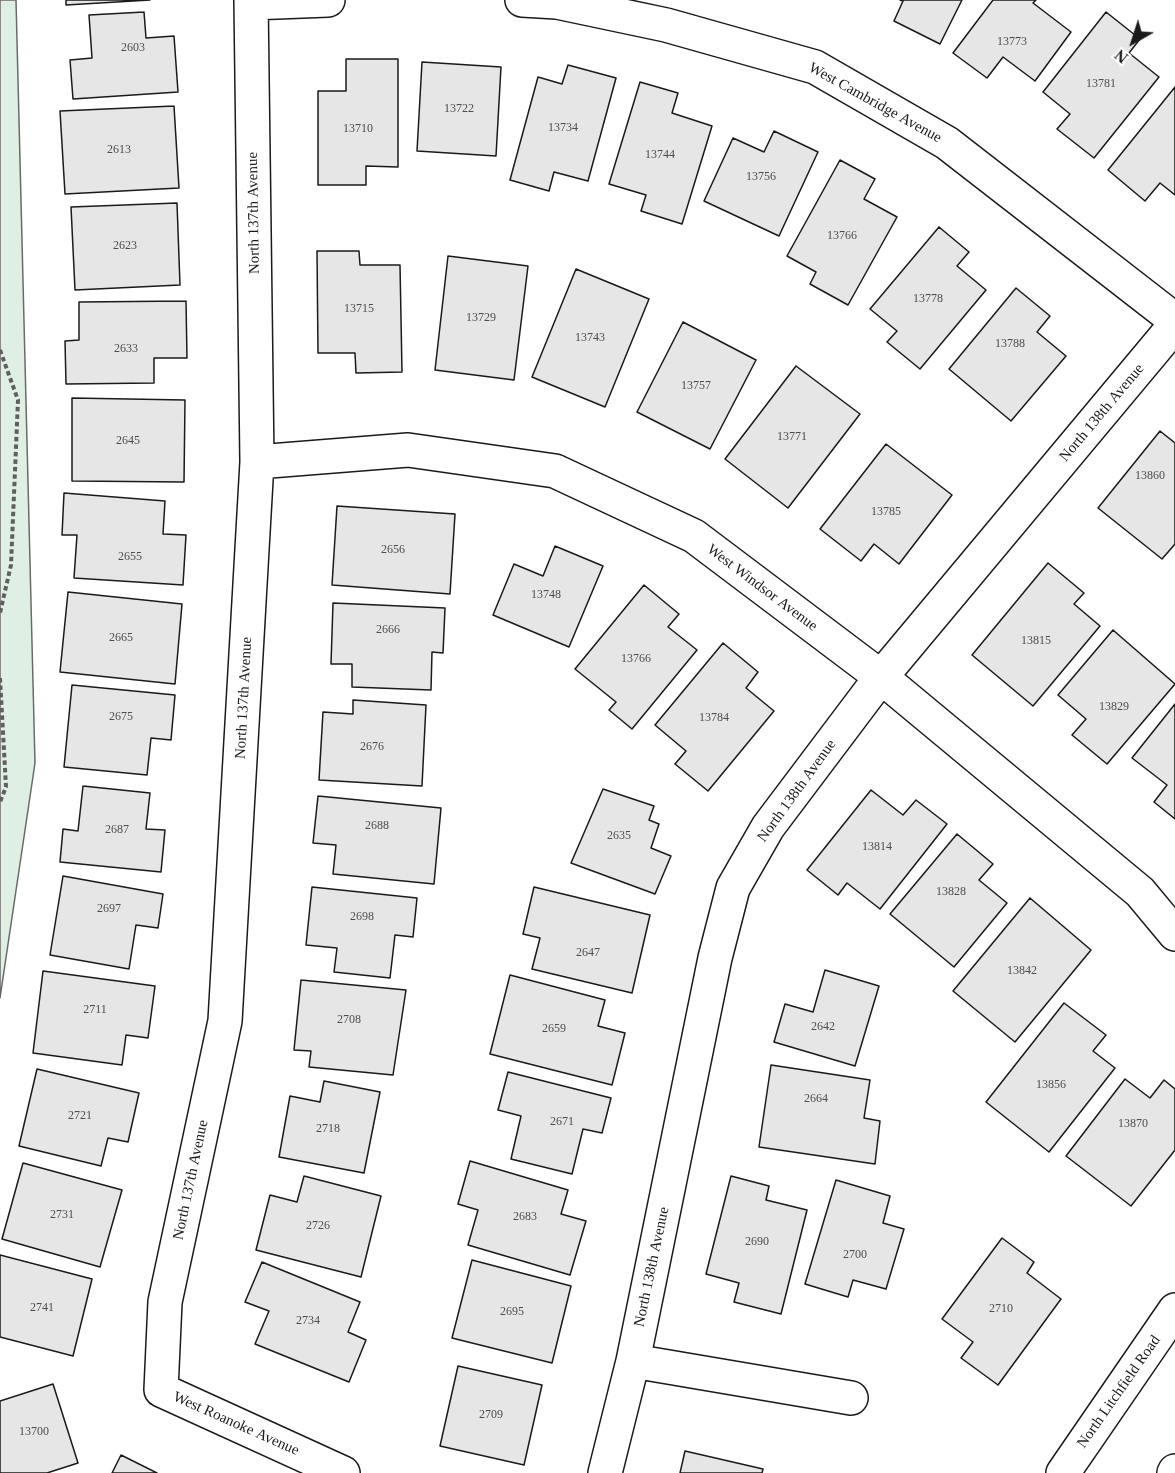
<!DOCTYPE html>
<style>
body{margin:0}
#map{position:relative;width:1175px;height:1473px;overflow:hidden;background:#fff;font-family:"Times New Roman",serif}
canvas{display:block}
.north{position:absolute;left:1103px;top:12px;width:60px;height:60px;-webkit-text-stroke:4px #fff;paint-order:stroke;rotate:219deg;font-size:16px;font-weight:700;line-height:24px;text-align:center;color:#1a1a1a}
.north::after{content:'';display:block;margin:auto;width:21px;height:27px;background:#1a1a1a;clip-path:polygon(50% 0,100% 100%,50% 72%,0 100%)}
</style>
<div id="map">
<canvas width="1175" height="1473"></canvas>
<div class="north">N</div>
</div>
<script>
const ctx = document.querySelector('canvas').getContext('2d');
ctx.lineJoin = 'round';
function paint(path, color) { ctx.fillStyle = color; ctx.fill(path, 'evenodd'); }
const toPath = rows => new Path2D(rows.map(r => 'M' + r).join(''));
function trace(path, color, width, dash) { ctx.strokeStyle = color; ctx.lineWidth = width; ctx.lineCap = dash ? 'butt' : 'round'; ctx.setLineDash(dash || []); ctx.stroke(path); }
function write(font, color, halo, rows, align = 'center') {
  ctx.font = font + ' "Times New Roman",serif'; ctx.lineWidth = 4.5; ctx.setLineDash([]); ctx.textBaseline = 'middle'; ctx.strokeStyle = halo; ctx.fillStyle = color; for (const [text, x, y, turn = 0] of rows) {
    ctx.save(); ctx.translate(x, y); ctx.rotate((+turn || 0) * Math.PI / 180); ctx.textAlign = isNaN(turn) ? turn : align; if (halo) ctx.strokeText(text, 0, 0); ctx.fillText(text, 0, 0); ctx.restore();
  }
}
const green = toPath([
 [0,0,16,0,35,763,0,998,0,0]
]);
const building = toPath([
 [66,0,150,0,66,5,66,0],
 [900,0,962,0,940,44,894,21,903,1,900,0],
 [993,0,1036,0,1033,3,1071,32,1035,81,1003,57,987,78,953,53,993,0],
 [144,12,146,38,174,36,178,92,73,99,70,60,92,58,89,15,144,12],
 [1106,12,1140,39,1129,53,1159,77,1094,158,1057,129,1070,114,1043,92,1106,12],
 [346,59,398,59,398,167,366,166,366,185,318,185,318,91,346,91,346,59],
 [422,62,501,67,496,156,417,151,422,62],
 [568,65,616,78,588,181,554,172,549,191,510,180,538,77,562,84,568,65],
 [640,82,678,93,672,113,712,126,682,224,641,211,646,195,609,184,640,82],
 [1175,87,1175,195,1160,183,1145,201,1108,170,1175,87],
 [174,106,179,188,65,194,60,111,174,106],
 [774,131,818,152,779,236,704,201,733,138,764,152,774,131],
 [840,160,875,179,864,199,897,217,848,305,810,284,816,272,787,256,840,160],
 [177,203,180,285,75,290,71,207,177,203],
 [939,227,969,252,957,266,986,290,920,369,887,342,897,331,870,309,939,227],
 [317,251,359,251,360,265,400,265,402,372,356,373,355,353,318,353,317,251],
 [448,256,528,266,514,380,435,370,448,256],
 [576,269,649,299,605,407,532,377,576,269],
 [1016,288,1050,316,1037,332,1066,356,1011,421,949,369,1016,288],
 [186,301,187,358,154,358,154,383,66,384,65,341,79,340,79,302,186,301],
 [683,322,756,360,710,449,637,412,683,322],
 [796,366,860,414,788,508,725,459,796,366],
 [72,398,185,400,184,482,72,481,72,398],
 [1160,431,1175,443,1175,544,1162,559,1098,508,1160,431],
 [886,444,952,495,899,564,874,544,861,561,820,529,886,444],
 [64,493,165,501,163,534,186,535,183,585,74,578,77,535,62,535,64,493],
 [337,506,455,514,450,594,332,585,337,506],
 [555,546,603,566,569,647,493,615,514,564,543,576,555,546],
 [1048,563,1084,593,1074,604,1100,626,1033,706,972,655,1048,563],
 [644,585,679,614,668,627,697,650,632,729,609,710,616,702,575,669,644,585],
 [68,592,182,604,175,684,60,672,68,592],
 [333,603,445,608,443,653,432,652,431,690,352,687,352,664,331,664,333,603],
 [1113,630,1175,684,1107,764,1072,735,1086,719,1058,695,1113,630],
 [723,643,758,672,746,688,774,711,708,791,675,764,686,751,655,725,723,643],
 [72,685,175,695,171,740,151,738,147,775,64,767,72,685],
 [353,700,426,705,422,786,319,780,323,712,353,714,353,700],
 [1175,704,1175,819,1154,802,1167,785,1132,758,1175,704],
 [83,786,150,793,146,829,165,830,161,872,60,862,63,829,78,831,83,786],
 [603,789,654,806,649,820,659,824,651,848,671,856,655,894,571,863,603,789],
 [871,790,903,815,916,800,947,824,880,909,847,883,838,895,807,870,871,790],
 [318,796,441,808,434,884,333,874,336,845,313,843,318,796],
 [957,834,993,864,979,880,1007,903,954,967,890,914,957,834],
 [63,876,163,894,158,928,136,925,129,969,50,955,63,876],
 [312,887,417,898,413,937,395,935,390,978,334,972,337,948,306,945,312,887],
 [534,887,650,915,632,993,532,969,540,938,523,934,534,887],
 [1030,898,1091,950,1015,1042,953,991,1030,898],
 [825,970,879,986,855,1066,774,1042,785,1004,813,1012,825,970],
 [43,971,155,986,148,1038,126,1035,122,1065,33,1053,43,971],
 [510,975,605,1000,598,1026,625,1033,612,1085,490,1054,510,975],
 [301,980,406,990,393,1075,309,1067,311,1051,294,1050,301,980],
 [1064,1003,1106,1035,1093,1051,1115,1068,1049,1152,986,1102,1064,1003],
 [771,1065,870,1080,864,1118,880,1121,875,1164,759,1147,771,1065],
 [37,1069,139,1093,128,1142,108,1138,101,1166,19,1146,37,1069],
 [508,1072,611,1098,602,1133,583,1129,572,1174,511,1159,521,1116,498,1110,508,1072],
 [1125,1079,1150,1098,1164,1080,1175,1089,1175,1150,1131,1206,1066,1156,1125,1079],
 [324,1081,380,1092,364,1173,279,1157,290,1096,320,1102,324,1081],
 [470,1161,568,1190,561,1214,586,1221,570,1275,468,1245,478,1210,458,1204,470,1161],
 [23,1163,122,1190,100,1267,2,1239,23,1163],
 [304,1176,381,1196,361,1277,256,1250,270,1195,297,1202,304,1176],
 [731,1176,769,1186,766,1200,807,1210,781,1314,734,1302,739,1283,706,1274,731,1176],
 [836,1180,890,1196,883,1223,904,1229,886,1289,853,1280,848,1297,805,1284,836,1180],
 [1002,1238,1034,1262,1027,1273,1061,1299,998,1385,961,1358,973,1342,942,1319,1002,1238],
 [0,1255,92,1279,73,1356,0,1337,0,1255],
 [472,1260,571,1286,552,1363,452,1338,472,1260],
 [262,1262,360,1302,348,1332,366,1340,349,1382,255,1344,269,1311,245,1302,262,1262],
 [458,1366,542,1385,524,1465,440,1446,458,1366],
 [53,1384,78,1463,47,1473,0,1473,0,1401,53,1384],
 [685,1451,763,1469,762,1473,680,1473,685,1451],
 [121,1455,157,1473,112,1473,121,1455]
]);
const path = toPath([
 [0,350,18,400,11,565,0,613],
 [0,678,6,787,0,802]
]);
const minor = toPath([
 [251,0,257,462,225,1021,165,1302,161,1390,343,1473],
 [522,0,557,2,666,25,815,67,947,143,1175,320],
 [251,3,328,0],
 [257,462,408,450,555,471,694,536,881,677,1140,892,1175,934],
 [633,1361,851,1398],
 [605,1473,633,1361,715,958,733,888,768,827,881,677,1175,325]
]);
const major = toPath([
 [1063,1473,1175,1310],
 [1174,1473,1175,1471]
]);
const numberNames = [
 ["13773",1012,42],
 ["2603",133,48],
 ["13781",1101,84],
 ["13722",459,109],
 ["13734",563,128],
 ["13710",358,129],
 ["2613",119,150],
 ["13744",660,155],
 ["13756",761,177],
 ["13766",842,236],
 ["2623",125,246],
 ["13778",928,299],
 ["13715",359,309],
 ["13729",481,318],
 ["13743",590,338],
 ["13788",1010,344],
 ["2633",126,349],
 ["13757",696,386],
 ["13771",792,437],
 ["2645",128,441],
 ["13860",1150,476],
 ["13785",886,512],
 ["2656",393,550],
 ["2655",130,557],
 ["13748",546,595],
 ["2666",388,630],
 ["2665",121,638],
 ["13815",1036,641],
 ["13766",636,659],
 ["13829",1114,707],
 ["2675",121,717],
 ["13784",714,718],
 ["2676",372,747],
 ["2688",377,826],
 ["2687",117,830],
 ["2635",619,836],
 ["13814",877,847],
 ["13828",951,892],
 ["2697",109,909],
 ["2698",362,917],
 ["2647",588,953],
 ["13842",1022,971],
 ["2711",95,1010],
 ["2708",349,1020],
 ["2642",823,1027],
 ["2659",554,1029],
 ["13856",1051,1085],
 ["2664",816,1099],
 ["2721",80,1116],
 ["2671",562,1122],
 ["13870",1133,1124],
 ["2718",328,1129],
 ["2731",62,1215],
 ["2683",525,1217],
 ["2726",318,1226],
 ["2690",757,1242],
 ["2700",855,1255],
 ["2741",42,1308],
 ["2710",1001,1309],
 ["2695",512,1312],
 ["2734",308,1321],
 ["2709",491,1415],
 ["13700",34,1432]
];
const streetNames = [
 ["West Cambridge Avenue",875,103,29],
 ["North 137th Avenue",254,213,-91],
 ["North 138th Avenue",1102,413,-50],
 ["West Windsor Avenue",762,588,37],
 ["North 137th Avenue",244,698,-87],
 ["North 138th Avenue",797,791,-54],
 ["North 137th Avenue",191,1180,-78],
 ["North 138th Avenue",652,1267,-78],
 ["North Litchfield Road",1119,1392,-55],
 ["West Roanoke Avenue",236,1424,24]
];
paint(green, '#e0efe3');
trace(green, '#6a6a6a', 1.5);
paint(building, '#e6e6e6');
trace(building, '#1a1a1a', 1.5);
trace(minor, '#1a1a1a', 36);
trace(major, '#1a1a1a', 36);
trace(path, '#5f5f5f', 4, [4.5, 3]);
trace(minor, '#fff', 33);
trace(major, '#fff', 33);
write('12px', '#4d4d4d', null, numberNames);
write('15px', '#1a1a1a', '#fff', streetNames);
</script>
